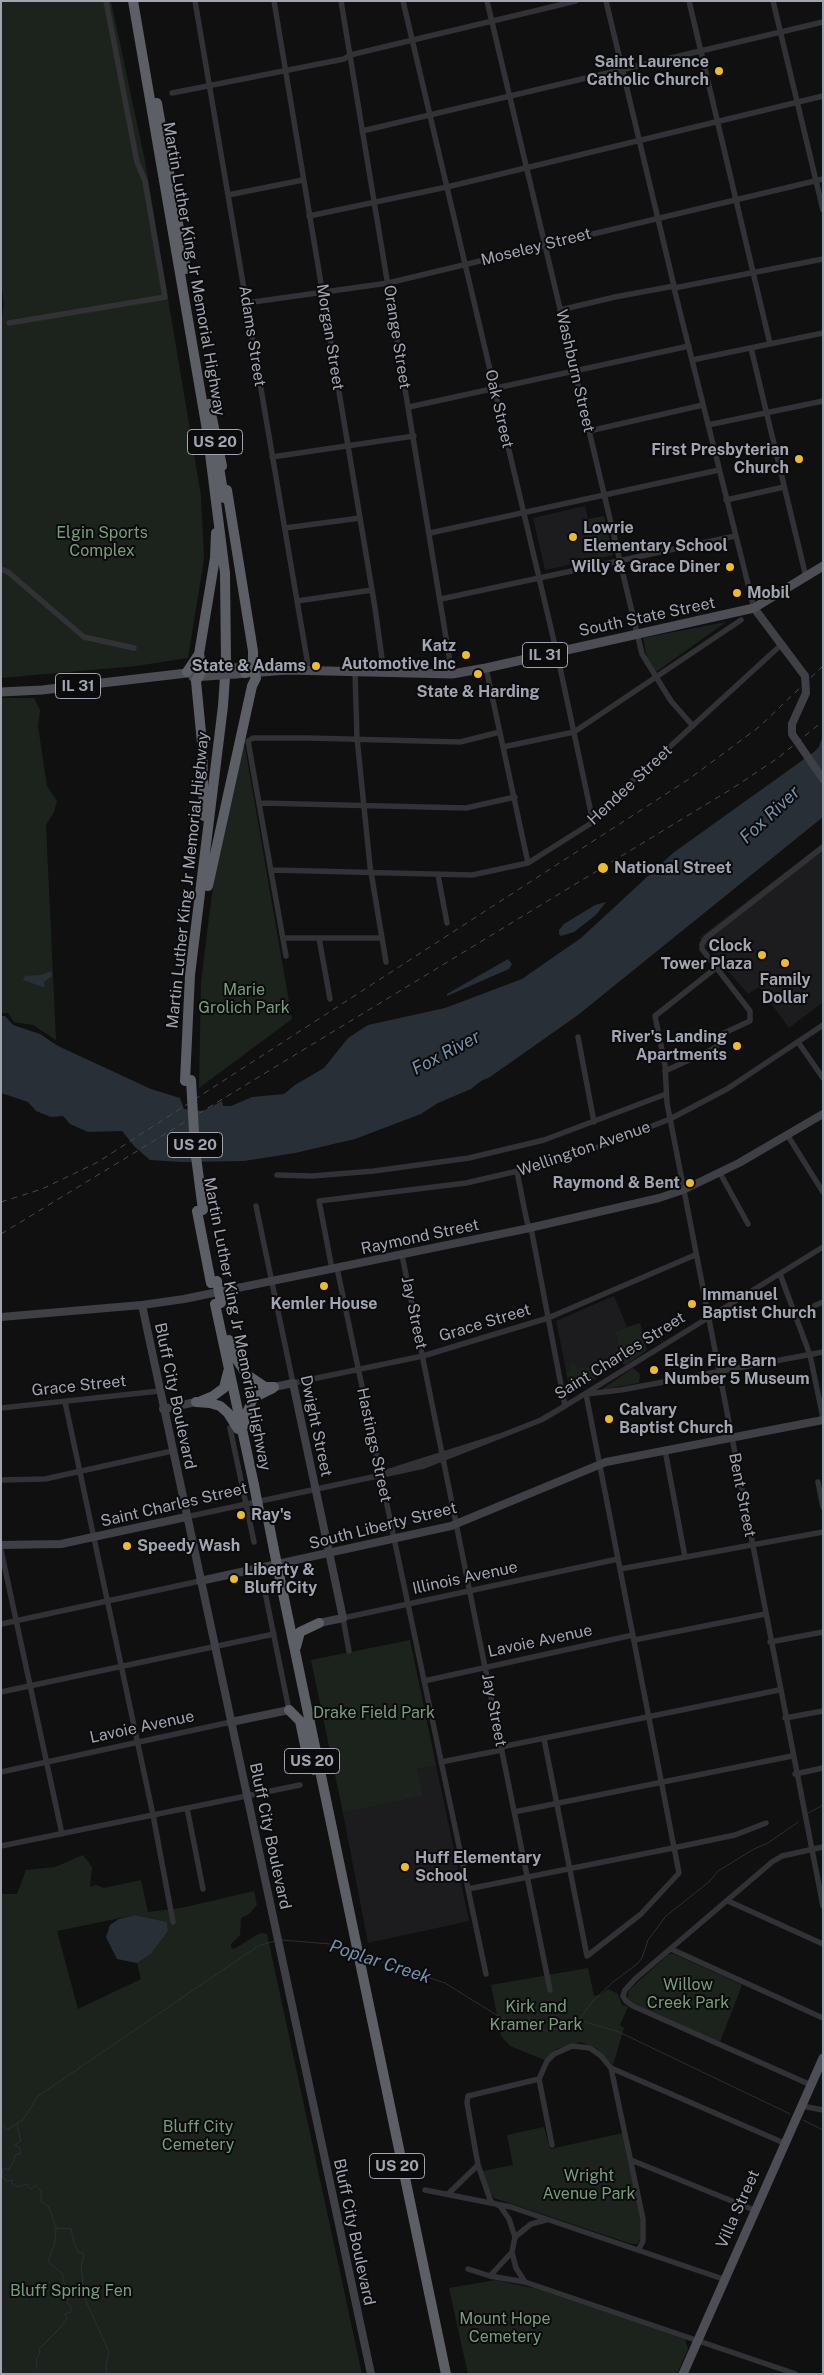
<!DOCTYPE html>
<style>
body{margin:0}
#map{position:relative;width:824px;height:2375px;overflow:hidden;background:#101011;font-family:"Public Sans",sans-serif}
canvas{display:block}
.frame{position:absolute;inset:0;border:2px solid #a1a5b2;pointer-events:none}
</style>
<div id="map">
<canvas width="824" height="2375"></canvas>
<div class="frame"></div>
</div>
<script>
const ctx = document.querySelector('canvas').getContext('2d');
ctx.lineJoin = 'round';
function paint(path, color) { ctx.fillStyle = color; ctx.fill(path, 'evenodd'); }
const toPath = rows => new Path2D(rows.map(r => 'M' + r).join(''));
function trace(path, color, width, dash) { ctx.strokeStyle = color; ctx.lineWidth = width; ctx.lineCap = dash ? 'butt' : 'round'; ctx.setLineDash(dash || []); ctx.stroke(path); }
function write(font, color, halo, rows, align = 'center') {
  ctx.font = font + ' "Public Sans",sans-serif'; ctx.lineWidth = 4; ctx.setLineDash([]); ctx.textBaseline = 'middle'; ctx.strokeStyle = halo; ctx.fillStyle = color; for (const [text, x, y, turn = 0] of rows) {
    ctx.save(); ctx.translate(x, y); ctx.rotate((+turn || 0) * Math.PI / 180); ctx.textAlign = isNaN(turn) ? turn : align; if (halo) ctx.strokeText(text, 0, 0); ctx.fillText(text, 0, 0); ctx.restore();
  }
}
const built = toPath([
 [585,506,588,519,604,516,613,555,545,570,533,518],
 [823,843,823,1002,789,1028,759,987,748,994,699,938],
 [614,1296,627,1327,615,1331,622,1362,571,1394,556,1321],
 [436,1765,469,1921,368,1943,343,1813,422,1796,417,1769]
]);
const green = toPath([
 [1,1,111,1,145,161,201,496,204,559,188,658,136,666,1,678,1,324,4,304,1,278],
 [604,516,613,555,598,558,596,547,592,548,585,520],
 [726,622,656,672,647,657,643,638],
 [1,698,34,698,40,710,38,726,47,786,57,801,54,812,46,825,56,1040,33,1025,14,1022,8,1013,1,1013],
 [244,741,292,1019,199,1088,201,982,210,909,217,861],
 [640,1323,647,1350,626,1365,623,1364,615,1331],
 [575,1363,577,1369,587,1367,590,1369,594,1380,571,1394,566,1372,570,1371,571,1364],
 [633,1368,640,1374,639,1383,601,1390],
 [410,1640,436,1765,417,1769,423,1796,343,1813,311,1660],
 [83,1855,92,1867,90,1887,96,1885,104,1888,141,1880,148,1912,181,1908,254,1891,257,1905,249,1914,241,1918,240,1935,231,1944,231,1947,234,1949,260,1933,267,1934,362,2374,1,2374,1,1894,17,1894,26,1870,55,1867],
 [135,1915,167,1922,168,1931,151,1954,137,1963,141,1979,78,2009,57,1931],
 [669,1954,674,1954,742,1985,720,2042,633,2003,628,1999,628,1992,631,1988],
 [588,1968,594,1996,602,1994,608,1989,618,1994,622,2005,628,2007,620,2025,624,2028,613,2065,596,2048,581,2042,556,2049,544,2060,510,2046,501,2036,491,1985],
 [544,2127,550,2149,623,2133,641,2222,641,2238,637,2244,632,2244,494,2198,489,2190,483,2171,513,2165,507,2135],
 [496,2280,537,2289,685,2339,688,2349,677,2374,468,2374,449,2288]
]);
const water = toPath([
 [823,735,823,817,578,1015,490,1077,481,1081,471,1089,438,1103,421,1114,355,1139,295,1153,244,1161,182,1162,150,1160,135,1147,122,1131,88,1132,70,1124,63,1116,51,1117,36,1111,28,1102,1,1093,1,1016,5,1016,13,1025,40,1034,58,1046,151,1089,180,1098,184,1109,203,1111,222,1101,223,1106,231,1106,252,1097,284,1094,295,1085,324,1068,348,1038,368,1025,445,1008,522,979,581,938,673,853,814,752,819,747],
 [606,902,596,915,574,932,561,936,559,934,559,930,564,924,595,905],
 [508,959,512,964,509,969,447,996,447,994],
 [51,971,52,976,44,982,45,986,43,987,23,980,25,976,40,975],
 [135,1915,167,1922,168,1931,151,1954,137,1963,117,1959,106,1937,110,1925,119,1919]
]);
const stream = toPath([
 [808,1813,823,1805],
 [282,1940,330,1944,354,1952],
 [364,1956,445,1983,498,2016,526,2027,549,2031,566,2027,579,2020,619,2032,790,2114],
 [579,2020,592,2002,613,1982,637,1964,642,1958,648,1940,666,1916,710,1881,718,1871,754,1849,768,1843,798,1822],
 [803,2120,823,2130],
 [1,2124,6,2130,23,2120,38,2096,258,1946,275,1941],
 [17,2124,21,2141,15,2145,20,2148,21,2153,15,2155,14,2161,9,2169,3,2169,2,2176,6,2181,13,2180,11,2183,18,2187,26,2184,31,2189,36,2185,41,2191,41,2201,48,2206,51,2213,56,2228,71,2229,74,2243,78,2252,83,2253,84,2256,81,2266,85,2299,109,2352,106,2366,107,2374],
 [37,2369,36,2360,40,2353,39,2349,60,2328,67,2319,65,2314,71,2312,71,2306,67,2303,70,2292,63,2281,63,2274,48,2262,55,2242,56,2228]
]);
const street = toPath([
 [195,1,309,671],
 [274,1,375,608,384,673],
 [341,1,452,674],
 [487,1,642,654,671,701,693,726],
 [606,1,674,286],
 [689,1,770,344],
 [773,1,823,210],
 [172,93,344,59,350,55,576,1],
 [362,131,823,22],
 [228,195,303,180],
 [309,216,447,187,823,96],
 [674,288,754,608],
 [246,303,388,283,823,179],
 [560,310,615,297,674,286,674,288,823,259],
 [9,323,165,297,145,181,137,162,106,1],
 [751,348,806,577],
 [692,360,823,333],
 [409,407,689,346],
 [708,425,823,401],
 [589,431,703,405],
 [272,457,414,436],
 [726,500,784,487],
 [285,528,360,518],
 [430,533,719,470],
 [1,569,8,572,84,637,134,648],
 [441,599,735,536],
 [297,601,372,590],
 [486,668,528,863],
 [355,672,357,738,370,866,386,962],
 [503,747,574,732,741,620],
 [260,803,466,808,515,797],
 [592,818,782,644],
 [272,870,472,875,528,863,593,822,558,658,403,1],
 [438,875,447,923],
 [283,938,382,938],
 [319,938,330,999],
 [286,956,248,741,253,738,308,738,460,742,500,732],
 [717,967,655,1016,665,1065,667,1103,823,1906],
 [578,1037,594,1122],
 [798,1042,823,1078],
 [665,1071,711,1050,717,1046,722,1034,750,1021,750,1011,702,949,702,944,706,938,823,847],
 [788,1136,823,1192],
 [517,1172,527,1222,532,1233,565,1406],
 [720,1173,748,1224],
 [277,1175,312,1176,374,1171,469,1158,544,1140,666,1094],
 [256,1206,293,1383,423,1356,548,1318,695,1255],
 [402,1255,550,1990],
 [337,1268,486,1974],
 [332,1269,319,1201,466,1183,535,1167,596,1148,670,1119,727,1089,823,1025],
 [780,1274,810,1355,823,1418],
 [795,1314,823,1302],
 [65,1402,153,1815,173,1922],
 [1,1408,160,1391],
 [230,1428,254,1542],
 [503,1435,541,1420,565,1406,823,1247],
 [665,1450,685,1557],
 [1,1480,45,1479,172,1451],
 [818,1482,823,1507],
 [186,1517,424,1466,503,1435,380,1474],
 [1,1550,62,1834],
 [620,1569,823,1532],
 [265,1592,289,1710],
 [1,1624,200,1581],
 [634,1640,765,1614],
 [770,1642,823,1632],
 [349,1651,343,1618,618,1559],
 [424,1681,633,1635],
 [1,1692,274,1634],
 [785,1718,823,1711],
 [544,1739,587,1956,641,1914,679,1873,586,1394,621,1390,823,1352],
 [501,1747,779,1690],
 [441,1762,502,1750],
 [1,1772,231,1722],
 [795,1774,823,1768],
 [187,1808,203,1889],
 [514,1812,792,1756],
 [1,1846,300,1785],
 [468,1889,673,1848,735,1835,766,1823],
 [728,1901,823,1944],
 [671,1949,823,2018],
 [611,2068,643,2219,643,2241,639,2249],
 [811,2085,633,2006,626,2001,623,1996,625,1990,635,1979,772,1862,782,1856,823,1847],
 [802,2106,823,2110],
 [552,2145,539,2079,547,2061,554,2054,572,2046,590,2048,601,2056,611,2068,784,2143],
 [631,2160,754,2210],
 [478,2165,491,2202,500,2206,509,2219,515,2237,512,2252,516,2268,525,2282],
 [425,2190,511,2207,723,2279],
 [448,2194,478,2165,467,2103,468,2096,539,2079],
 [515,2237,531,2224,546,2220],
 [468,2269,490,2276,525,2282,796,2374],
 [490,2276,512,2252]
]);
const secondary = toPath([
 [754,608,805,676,806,693,792,724,792,734,823,779],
 [142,1305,371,2374],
 [1,1317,142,1305,184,1299,525,1229,659,1198,683,1190,739,1163,823,1114],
 [274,1387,293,1383,343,1618,319,1623],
 [163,1409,196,1402],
 [1,1545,61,1544,186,1517],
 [200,1581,451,1526,606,1462,823,1420],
 [231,1722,289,1710]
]);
const primary = toPath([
 [234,668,275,667,284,670],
 [235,674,287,670,452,674,486,668,754,608,823,566],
 [193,677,220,675],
 [1,692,42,690,221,669],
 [683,2374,823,2058]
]);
const highway = toPath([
 [133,1,207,430,225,573,226,662,223,706,190,975,185,1081],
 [157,103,186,269],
 [209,404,222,466],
 [218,461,224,498],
 [227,490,253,651,253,664,245,673],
 [199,654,202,670,196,681,202,743,204,816],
 [187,672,199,654,215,558,216,533],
 [208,886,252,686,256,678,254,673],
 [197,1211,211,1283],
 [215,1304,254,1485],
 [229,1340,237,1360,247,1375,265,1387,274,1387],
 [201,1401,213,1396,224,1388,228,1372],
 [196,1402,210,1403,220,1406,228,1413,238,1429],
 [247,1424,247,1413,253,1398,273,1388],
 [267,1514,274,1550],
 [280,1579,446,2374],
 [296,1647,300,1632,319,1623],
 [289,1710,300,1721,307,1755,314,1770]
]);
const rail = toPath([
 [1,1202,42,1189,98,1162,689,779,759,727,823,666],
 [1,1234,733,788,778,758,823,721]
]);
const primaryBridge = toPath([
 [221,669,234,668],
 [220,675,235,674]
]);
const highwayBridge = toPath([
 [191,1080,195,1149,203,1210],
 [217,1281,221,1303],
 [254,1485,260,1516],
 [274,1550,280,1579]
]);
const markers = [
 [719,71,5,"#eebc2a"],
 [799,459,5,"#eebc2a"],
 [573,537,5,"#eebc2a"],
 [730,567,5,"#eebc2a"],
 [737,593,5,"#eebc2a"],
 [466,655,5,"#eebc2a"],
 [316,666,5,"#eebc2a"],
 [478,674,5,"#eebc2a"],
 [603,868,6,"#eebc2a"],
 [762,955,5,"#eebc2a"],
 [785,963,5,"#eebc2a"],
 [737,1046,5,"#eebc2a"],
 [690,1183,5,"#eebc2a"],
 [324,1286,5,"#eebc2a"],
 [692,1304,5,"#eebc2a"],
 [654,1370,5,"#eebc2a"],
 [609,1419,5,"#eebc2a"],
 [241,1515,5,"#eebc2a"],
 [127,1546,5,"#eebc2a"],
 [234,1579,5,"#eebc2a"],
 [405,1867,5,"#eebc2a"]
];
const shields = [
 [215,442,55],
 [545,655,45],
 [78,686,45],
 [195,1145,55],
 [312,1761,55],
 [397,2166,55]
];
const shieldNames = [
 ["US 20",215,442],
 ["IL 31",545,655],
 ["IL 31",78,686],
 ["US 20",195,1145],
 ["US 20",312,1761],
 ["US 20",397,2166]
];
const poiNames = [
 ["Saint Laurence",709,62,"right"],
 ["Catholic Church",709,80,"right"],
 ["First Presbyterian",789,450,"right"],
 ["Church",789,468,"right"],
 ["Lowrie",583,528],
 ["Elementary School",583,546],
 ["Willy & Grace Diner",720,567,"right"],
 ["Mobil",747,593],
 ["Katz",456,646,"right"],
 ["Automotive Inc",456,664,"right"],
 ["State & Adams",306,666,"right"],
 ["State & Harding",478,692,"center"],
 ["National Street",614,868],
 ["Clock",752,946,"right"],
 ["Tower Plaza",752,964,"right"],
 ["Family",785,980,"center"],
 ["Dollar",785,998,"center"],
 ["River's Landing",727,1037,"right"],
 ["Apartments",727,1055,"right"],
 ["Raymond & Bent",680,1183,"right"],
 ["Immanuel",702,1295],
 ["Baptist Church",702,1313],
 ["Kemler House",324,1304,"center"],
 ["Elgin Fire Barn",664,1361],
 ["Number 5 Museum",664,1379],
 ["Calvary",619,1410],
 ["Baptist Church",619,1428],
 ["Ray's",251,1515],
 ["Speedy Wash",137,1546],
 ["Liberty &",244,1570],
 ["Bluff City",244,1588],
 ["Huff Elementary",415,1858],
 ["School",415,1876]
];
const streetNames = [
 ["Moseley Street",536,247,-14],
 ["Martin Luther King Jr Memorial Highway",194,269,80],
 ["Adams Street",252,336,81],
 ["Morgan Street",330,337,81],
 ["Orange Street",397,337,81],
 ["Washburn Street",575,371,77],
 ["Oak Street",499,409,77],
 ["South State Street",647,617,-12],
 ["Hendee Street",630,785,-43],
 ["Martin Luther King Jr Memorial Highway",188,880,-84],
 ["Wellington Avenue",584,1149,-19],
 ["Raymond Street",420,1237,-12],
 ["Jay Street",414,1313,78],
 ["Grace Street",485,1323,-17],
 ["Martin Luther King Jr Memorial Highway",237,1324,79],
 ["Saint Charles Street",620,1356,-32],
 ["Grace Street",79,1386,-6],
 ["Bluff City Boulevard",175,1396,78],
 ["Dwight Street",316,1426,78],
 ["Hastings Street",374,1445,78],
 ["Bent Street",742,1495,79],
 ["Saint Charles Street",174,1505,-13],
 ["South Liberty Street",383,1526,-14],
 ["Illinois Avenue",465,1578,-12],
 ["Lavoie Avenue",540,1641,-12],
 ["Jay Street",494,1710,79],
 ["Lavoie Avenue",142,1727,-12],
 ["Bluff City Boulevard",270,1836,78],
 ["Villa Street",738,2209,-66],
 ["Bluff City Boulevard",354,2232,78]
];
const parkNames = [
 ["Elgin Sports",102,533],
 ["Complex",102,551],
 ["Marie",244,990],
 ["Grolich Park",244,1008],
 ["Drake Field Park",374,1713],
 ["Willow",688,1985],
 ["Creek Park",688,2003],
 ["Kirk and",536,2007],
 ["Kramer Park",536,2025],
 ["Bluff City",198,2127],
 ["Cemetery",198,2145],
 ["Wright",589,2176],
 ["Avenue Park",589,2194],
 ["Bluff Spring Fen",71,2291],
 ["Mount Hope",505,2319],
 ["Cemetery",505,2337]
];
const waterNames = [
 ["Fox River",770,815,-43],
 ["Fox River",446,1053,-28],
 ["Poplar Creek",380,1962,18]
];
paint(built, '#1c1c1e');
paint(green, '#1c231d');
paint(water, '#292f36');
trace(stream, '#292f36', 1);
trace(street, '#313136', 5.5);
trace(secondary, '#3f4046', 8);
trace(primary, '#4d4e55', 9);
trace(highway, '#5d5f67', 10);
trace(rail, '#48494f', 1, [6, 5]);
trace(primaryBridge, '#4d4e55', 9);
trace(highwayBridge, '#5d5f67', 10);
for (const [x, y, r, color] of markers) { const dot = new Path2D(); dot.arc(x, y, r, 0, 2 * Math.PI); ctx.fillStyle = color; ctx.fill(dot); trace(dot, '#0b0b0c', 2); }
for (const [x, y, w] of shields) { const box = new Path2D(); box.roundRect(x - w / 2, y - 12.5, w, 25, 4); ctx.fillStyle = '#0b0b0c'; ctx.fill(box); trace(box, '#a1a5b2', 1); }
write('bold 15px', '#a1a5b2', null, shieldNames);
write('bold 16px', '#a1a5b2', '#0b0b0c', poiNames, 'left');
write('16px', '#a1a5b2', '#0b0b0c', streetNames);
write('16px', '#789d7d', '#0b0b0c', parkNames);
write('italic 18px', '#7790ad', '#0b0b0c', waterNames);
</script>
